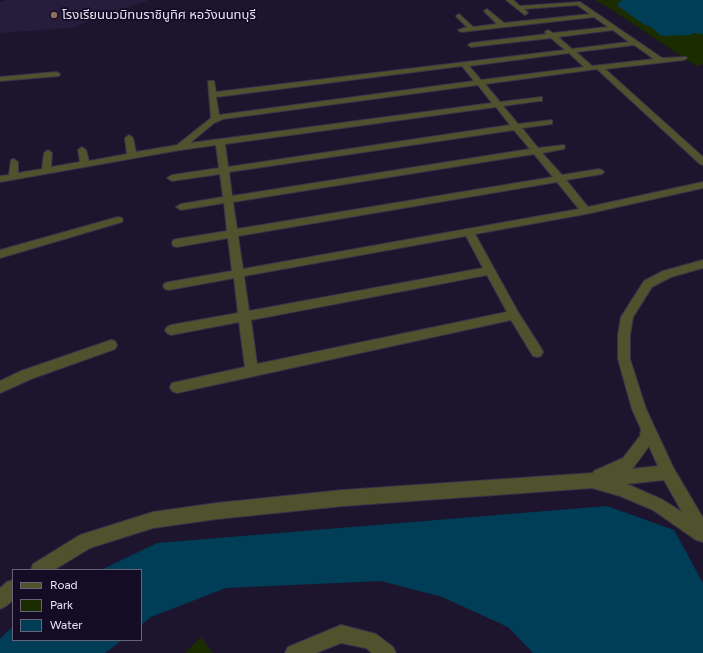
<!DOCTYPE html>
<meta charset="utf-8">
<style>
body{margin:0}
#map{position:relative;width:703px;height:653px;overflow:hidden;background:#1d152e;font-family:Figtree,sans-serif}
canvas{display:block}
.legend{position:absolute;left:12px;top:569px;width:130px;height:72px;box-sizing:border-box;background:#140c24;border:1px solid #696378;margin:0;padding:5px 7px;list-style:none;font-size:12px;color:#e9e5f7}
.legend li{display:flex;align-items:center;gap:8px;height:20px}
.legend b{width:20px;border:1px solid #696378}
</style>
<div id="map">
<canvas width="703" height="653"></canvas>
<ul class="legend">
<li><b style="height:5px;background:#50522e"></b>Road</li>
<li><b style="height:11px;background:#1b2c00"></b>Park</li>
<li><b style="height:11px;background:#003d57"></b>Water</li>
</ul>
</div>
<script>
const ctx = document.querySelector('canvas').getContext('2d');
ctx.lineJoin = 'round';
function paint(path, color) { ctx.fillStyle = color; ctx.fill(path, 'evenodd'); }
const toPath = rows => new Path2D(rows.map(r => 'M' + r).join(''));
function trace(path, color, width, dash) { ctx.strokeStyle = color; ctx.lineWidth = width; ctx.lineCap = dash ? 'butt' : 'round'; ctx.setLineDash(dash || []); ctx.stroke(path); }
function write(font, color, halo, rows, align = 'center') {
  ctx.font = font + ' Figtree,"Noto Sans Thai",sans-serif'; ctx.lineWidth = 3.5; ctx.setLineDash([]); ctx.textBaseline = 'middle'; ctx.strokeStyle = halo; ctx.fillStyle = color; for (const [text, x, y, turn = 0] of rows) {
    ctx.save(); ctx.translate(x, y); ctx.rotate((+turn || 0) * Math.PI / 180); ctx.textAlign = isNaN(turn) ? turn : align; if (halo) ctx.strokeText(text, 0, 0); ctx.fillText(text, 0, 0); ctx.restore();
  }
}
const built = toPath([
 [7,0,149,0,71,28,0,33,0,2]
]);
const green = toPath([
 [594,0,703,0,703,64,696,66,609,8],
 [201,637,213,653,185,653]
]);
const water = toPath([
 [623,0,703,0,703,34,692,33,691,35,661,36,651,27,643,24,618,6,619,5,617,3],
 [607,506,674,530,703,583,703,653,533,653,508,627,442,597,381,581,226,588,151,617,141,625,141,570,101,570,157,543],
 [13,626,13,640,122,640,105,653,0,653,0,639]
]);
const minor = toPath([
 [506,0,513,0,520,6,580,2,662,58,686,57,687,58,684,60,605,69,703,157,703,165,700,164,597,69,485,84,500,102,542,97,542,101,539,101,503,106,518,124,552,120,552,124,522,128,538,148,564,145,565,147,564,149,542,153,562,175,599,169,602,170,604,172,602,174,566,180,588,207,703,182,703,188,586,214,475,234,518,312,541,348,543,352,541,356,537,357,533,356,511,320,177,393,172,391,170,387,172,383,245,367,239,322,171,335,167,333,165,330,167,327,171,325,238,313,234,278,169,290,165,289,163,286,165,283,169,282,232,271,228,238,177,247,173,246,172,243,173,240,177,239,227,231,224,203,181,210,176,207,181,204,223,197,220,174,172,181,167,178,172,175,219,168,216,145,180,150,0,182,0,176,9,175,11,160,14,159,18,162,18,173,42,169,44,153,48,150,52,153,51,167,80,162,78,150,82,147,86,150,89,161,127,154,125,138,129,135,133,138,136,152,177,145,211,118,208,81,214,81,216,92,565,50,551,38,471,47,468,45,471,43,547,34,545,32,548,30,553,33,608,27,594,17,461,32,458,30,467,27,456,16,459,14,473,27,497,24,484,11,487,9,504,23,590,14,577,5,524,9,528,13,525,15,506,0],
 [613,30,629,42,572,49,558,37,613,30],
 [634,45,654,59,592,66,576,52,634,45],
 [569,53,584,67,481,80,469,66,569,53],
 [462,66,474,81,219,115,216,97,462,66],
 [478,85,492,103,190,143,214,123,223,119,478,85],
 [496,107,510,125,228,167,225,144,496,107],
 [514,130,530,149,232,196,229,172,514,130],
 [534,154,553,177,237,229,233,202,534,154],
 [557,182,579,209,243,269,238,236,557,182],
 [466,236,483,268,249,311,244,276,466,236],
 [487,275,507,312,257,364,251,320,487,275],
 [56,72,60,74,59,76,0,81,0,77,56,72],
 [118,217,122,218,123,220,122,222,0,258,0,250,118,217],
 [703,260,703,268,671,277,652,287,633,317,630,335,630,359,646,409,673,467,703,518,703,542,696,540,653,510,620,496,592,488,343,506,217,519,153,528,90,548,54,570,31,570,33,564,80,535,153,512,217,503,343,490,593,473,594,471,623,458,640,436,641,429,632,409,618,359,618,335,621,317,644,281,663,271,703,260],
 [649,446,658,466,631,469,633,468,649,446],
 [664,480,682,512,663,500,627,484,664,480],
 [111,340,115,341,117,345,115,349,31,379,0,393,0,381,21,371,111,340],
 [13,580,13,600,6,606,0,609,0,588,7,582,13,580],
 [341,625,376,634,393,647,396,653,372,653,366,648,341,643,316,653,285,653,288,647,341,625]
]);
const markers = [
 [54,15,4,"#8d6e63"]
];
const farPoinames = [
 ["โรงเรียนนวมิทนราชินูทิศ หอวังนนทบุรี",62,15]
];
paint(built, '#261c3c');
paint(green, '#1b2c00');
paint(water, '#003d57');
trace(minor, '#3a324a', 2);
paint(minor, '#50522e');
for (const [x, y, r, color] of markers) { const dot = new Path2D(); dot.arc(x, y, r, 0, 2 * Math.PI); ctx.fillStyle = color; ctx.fill(dot); trace(dot, '#140c24', 1.5); }
write('13px', '#e9e5f7', '#140c24', farPoinames, 'left');
</script>
